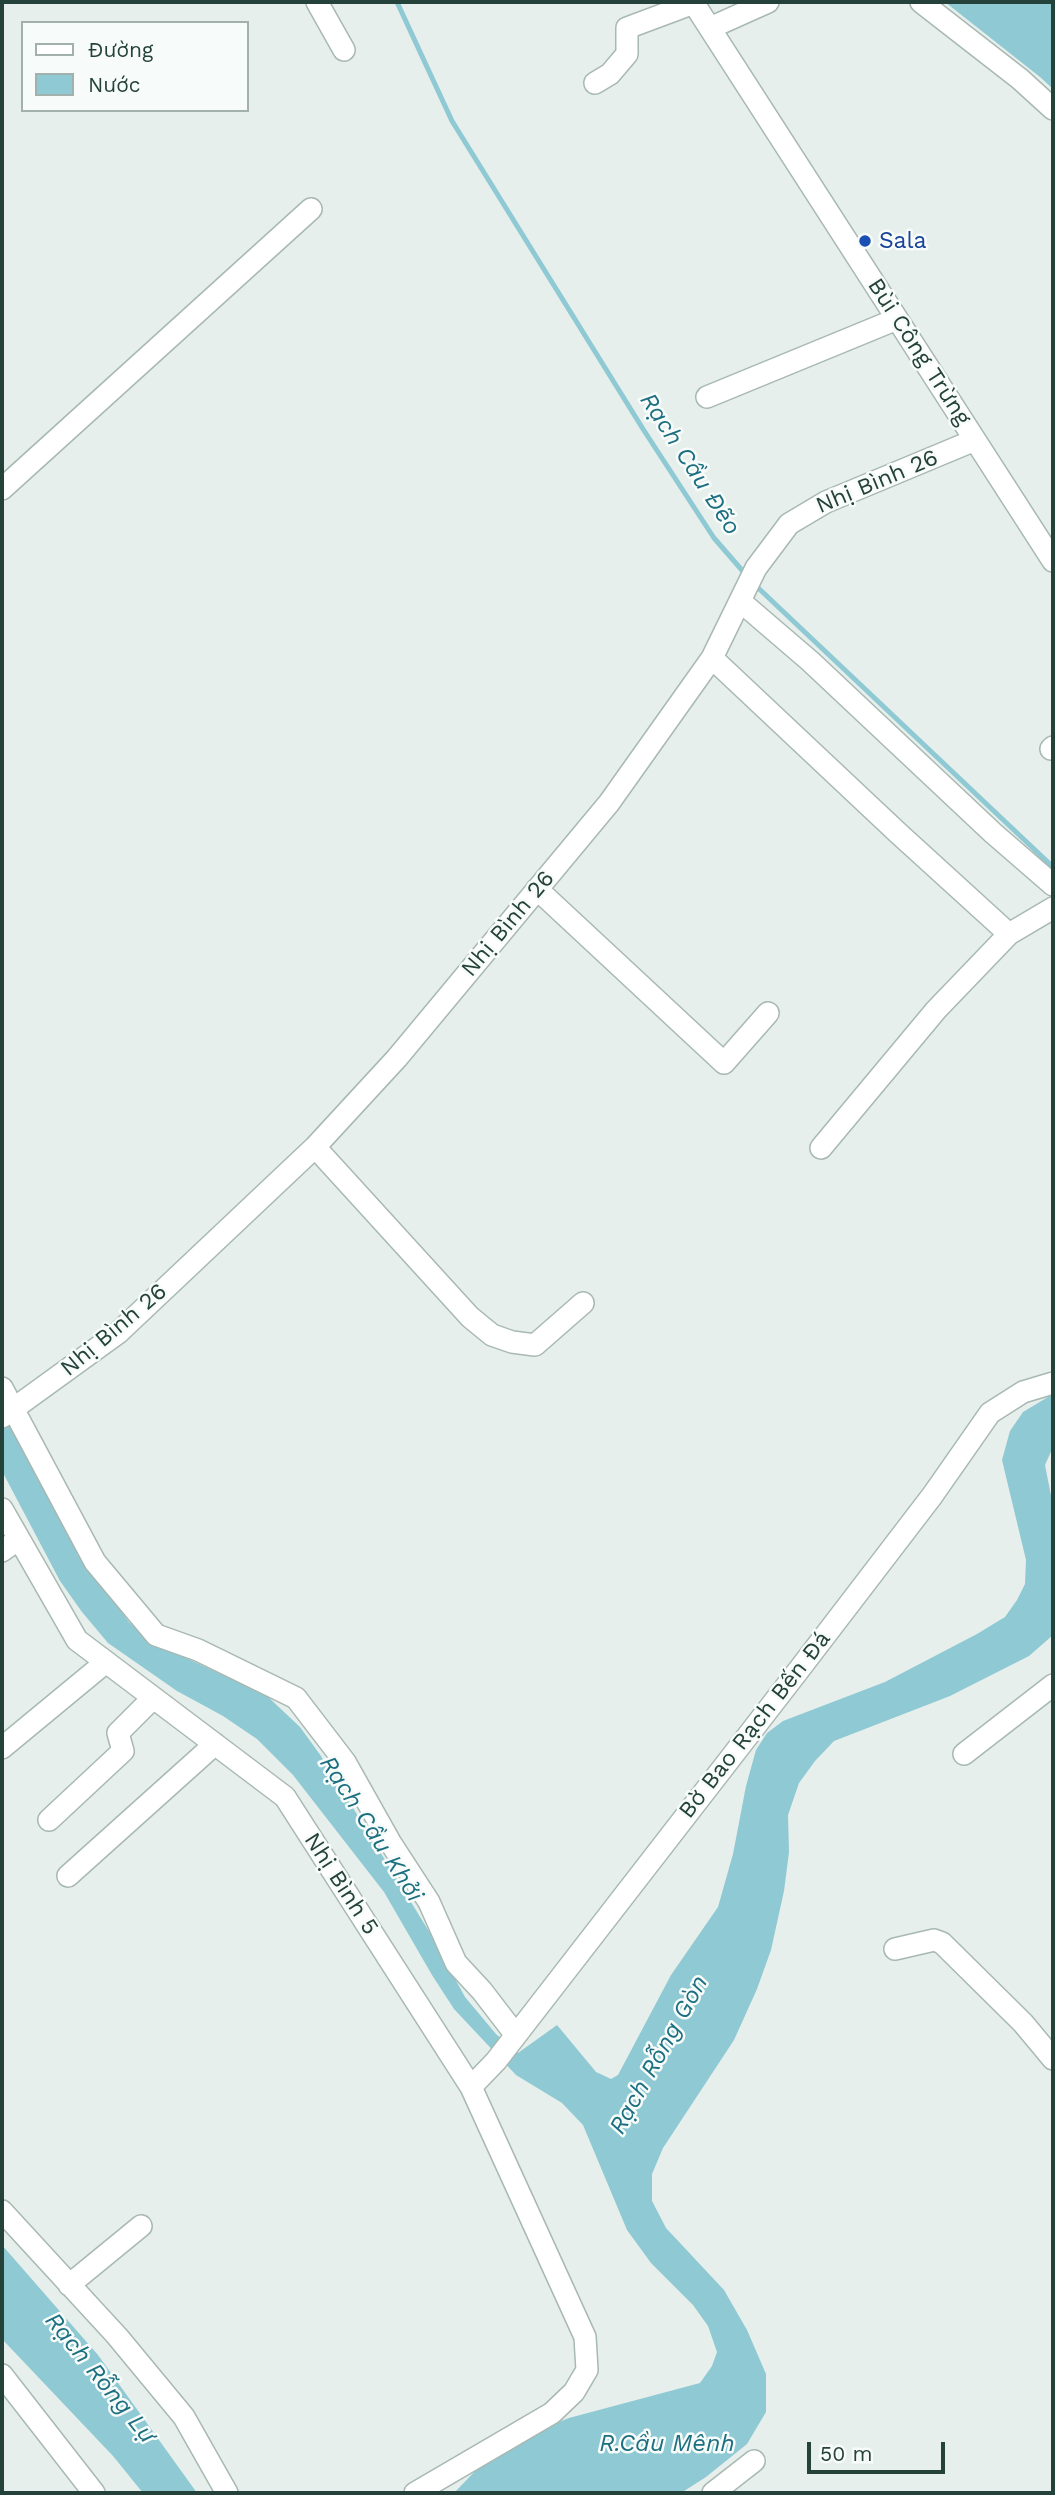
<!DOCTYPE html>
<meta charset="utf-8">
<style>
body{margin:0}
#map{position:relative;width:1055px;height:2495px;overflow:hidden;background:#e6efeb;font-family:"Work Sans",sans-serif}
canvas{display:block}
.frame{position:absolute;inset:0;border:4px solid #24423a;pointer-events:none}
.legend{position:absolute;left:21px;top:21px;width:228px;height:91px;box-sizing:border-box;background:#f7fbf9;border:2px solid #a3b1ad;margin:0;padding:9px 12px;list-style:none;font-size:21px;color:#24423a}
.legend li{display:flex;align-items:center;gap:14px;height:35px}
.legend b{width:35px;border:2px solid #a3b1ad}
.scale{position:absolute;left:807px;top:2442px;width:138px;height:32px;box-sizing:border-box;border:4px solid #24423a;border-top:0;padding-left:9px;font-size:21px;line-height:24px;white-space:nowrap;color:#24423a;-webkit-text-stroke:5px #f7fbf9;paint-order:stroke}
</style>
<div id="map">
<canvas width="1055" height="2495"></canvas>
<div class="frame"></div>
<ul class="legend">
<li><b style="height:9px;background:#fff"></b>Đường</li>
<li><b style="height:19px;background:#8ec9d4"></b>Nước</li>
</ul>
<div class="scale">50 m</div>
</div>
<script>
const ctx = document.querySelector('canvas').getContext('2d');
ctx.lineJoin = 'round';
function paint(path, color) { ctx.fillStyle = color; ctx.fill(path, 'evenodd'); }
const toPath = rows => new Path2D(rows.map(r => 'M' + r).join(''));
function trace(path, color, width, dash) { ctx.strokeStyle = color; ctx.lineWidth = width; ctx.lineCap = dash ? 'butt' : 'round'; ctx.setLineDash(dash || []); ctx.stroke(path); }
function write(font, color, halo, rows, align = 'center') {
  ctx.font = font + ' "Work Sans",sans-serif'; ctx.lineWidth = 5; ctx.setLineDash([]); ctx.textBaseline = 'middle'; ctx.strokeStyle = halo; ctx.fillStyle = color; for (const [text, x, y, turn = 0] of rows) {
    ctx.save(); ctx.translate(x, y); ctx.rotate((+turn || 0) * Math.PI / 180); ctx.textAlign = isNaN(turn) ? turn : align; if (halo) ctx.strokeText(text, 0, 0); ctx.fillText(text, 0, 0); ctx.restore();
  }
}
const water = toPath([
 [945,2,1053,2,1053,89,1040,77],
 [1053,1394,1053,1447,1045,1465,1053,1506,1053,1635,1029,1656,950,1696,834,1741,815,1761,799,1783,788,1815,789,1852,784,1891,771,1950,757,1989,734,2040,663,2148,652,2174,652,2201,666,2228,724,2290,747,2330,766,2374,766,2412,747,2444,706,2477,681,2493,454,2493,481,2465,518,2438,569,2418,700,2383,712,2366,717,2352,708,2326,693,2305,651,2263,627,2230,583,2125,562,2103,516,2075,454,2009,432,1975,384,1892,293,1775,257,1739,223,1716,177,1691,108,1643,82,1612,60,1581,2,1471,2,1410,95,1576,129,1622,154,1643,266,1695,300,1727,321,1756,430,1933,465,1997,496,2034,518,2053,557,2025,596,2072,611,2079,618,2075,671,1975,718,1907,733,1854,746,1786,756,1750,767,1733,783,1721,885,1682,977,1634,1005,1617,1017,1600,1025,1584,1026,1560,1002,1460,1010,1431,1023,1412],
 [2,2245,98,2355,197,2493,143,2493,113,2456,2,2339]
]);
const stream = toPath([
 [397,2,452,121,643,429,714,538,747,576],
 [753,583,1053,867]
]);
const minor = toPath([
 [317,2,344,50],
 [693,2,1053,561],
 [921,2,1020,79,1053,109],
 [710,28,768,2],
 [595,83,610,74,627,54,627,28,694,3],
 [707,397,897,319],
 [2,489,311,209],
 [740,601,810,661,993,833,1053,885],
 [712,658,897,832,1009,934],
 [1051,749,1053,747],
 [537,889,724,1063,768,1013],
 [315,1147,470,1317,492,1335,512,1342,535,1345,583,1303],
 [821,1148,936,1010,1009,934,1053,908],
 [2,1388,95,1562,156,1635,198,1650,296,1698,345,1762,390,1842,429,1902,456,1963,482,1991,515,2034],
 [2,1417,118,1333,315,1147,397,1058,609,803,712,658,756,568,789,524,826,502,975,440],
 [2,1509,77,1640,285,1797,471,2087,585,2337,587,2370,574,2392,552,2413,415,2493],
 [2,1551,19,1539],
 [2,1748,106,1662],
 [964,1754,1053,1685],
 [49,1820,123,1751,118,1733,153,1698],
 [68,1876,215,1744],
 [895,1949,934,1940,942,1943,1023,2023,1053,2059],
 [471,2087,496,2061,798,1671,932,1496,990,1413,1023,1392,1053,1383],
 [2,2211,117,2336,184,2417,227,2493],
 [69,2285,141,2226],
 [2,2375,94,2493],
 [713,2493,754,2461]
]);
const markers = [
 [865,241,7,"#1a4fb4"]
];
const transitNames = [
 ["Sala",879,241]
];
const streetNames = [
 ["Bùi Công Trừng",919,352,57],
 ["Nhị Bình 26",877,482,-23],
 ["Nhị Bình 26",508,924,-50],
 ["Nhị Bình 26",114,1330,-40],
 ["Bờ Bao Rạch Bến Đá",755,1725,-52],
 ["Nhị Bình 5",341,1884,57]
];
const waterNames = [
 ["Rạch Cầu Đẽo",690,464,57],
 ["Rạch Cầu Khởi",371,1829,57],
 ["Rạch Rỗng Gòn",659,2055,-61],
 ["Rạch Rỗng Lự",100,2378,51],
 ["R.Cầu Mênh",667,2444]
];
paint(water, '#8ec9d4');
trace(stream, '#8ec9d4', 5);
trace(minor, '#a8b8b2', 24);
trace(minor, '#fff', 21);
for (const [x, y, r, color] of markers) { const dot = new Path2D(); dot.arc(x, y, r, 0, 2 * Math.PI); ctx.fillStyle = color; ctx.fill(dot); trace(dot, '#f7fbf9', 2.5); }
write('23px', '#164399', '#f7fbf9', transitNames, 'left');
write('23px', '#24423a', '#f7fbf9', streetNames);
write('italic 24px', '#1c6f80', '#f7fbf9', waterNames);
</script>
